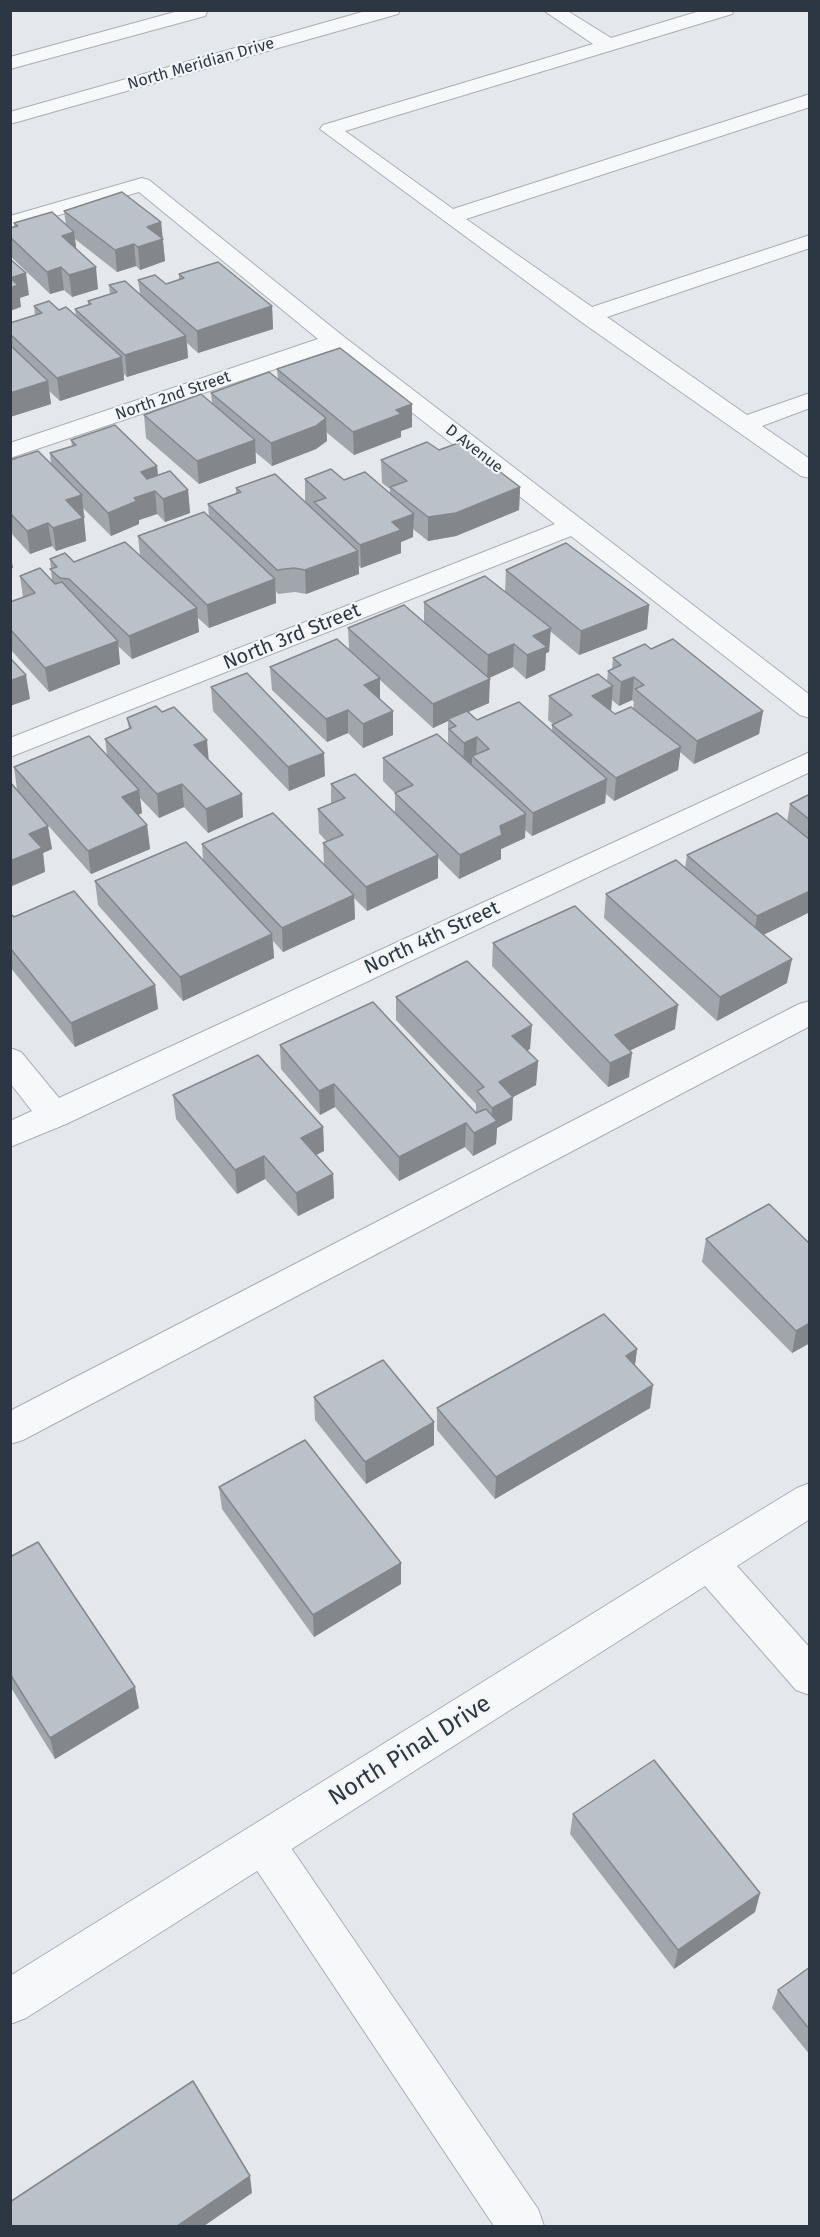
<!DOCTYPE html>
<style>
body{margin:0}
#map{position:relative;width:820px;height:2237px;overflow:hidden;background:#e4e7eb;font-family:"Fira Sans",sans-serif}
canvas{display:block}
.frame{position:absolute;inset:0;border:12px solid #2c3743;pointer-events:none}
</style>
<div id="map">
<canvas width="820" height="2237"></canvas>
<div class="frame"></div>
</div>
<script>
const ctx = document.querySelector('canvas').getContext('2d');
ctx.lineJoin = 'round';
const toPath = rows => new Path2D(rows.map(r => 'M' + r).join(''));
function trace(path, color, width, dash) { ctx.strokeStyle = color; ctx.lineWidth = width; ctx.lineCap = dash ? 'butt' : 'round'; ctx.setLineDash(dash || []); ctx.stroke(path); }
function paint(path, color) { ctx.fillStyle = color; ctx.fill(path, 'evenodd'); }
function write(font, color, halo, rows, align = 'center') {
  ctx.font = font + ' "Fira Sans",sans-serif'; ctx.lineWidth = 4.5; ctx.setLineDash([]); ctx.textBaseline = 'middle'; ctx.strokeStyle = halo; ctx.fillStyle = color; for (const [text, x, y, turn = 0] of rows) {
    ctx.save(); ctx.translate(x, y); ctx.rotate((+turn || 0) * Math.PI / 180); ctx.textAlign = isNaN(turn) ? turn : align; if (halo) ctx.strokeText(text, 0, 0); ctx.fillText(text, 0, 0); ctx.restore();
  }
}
const service = toPath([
 [182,10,207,12,205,16,10,69,10,57,182,10],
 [543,10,566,10,611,38,703,10,734,10,732,14,345,131,453,209,810,94,810,107,466,219,592,307,810,235,810,248,607,317,747,415,810,393,810,408,762,426,810,459,810,478,801,476,580,321,320,129,323,125,593,44,543,10],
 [142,178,149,180,343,336,810,695,810,718,800,715,571,536,10,757,10,738,555,524,332,350,10,458,10,443,318,339,139,192,10,229,10,216,142,178],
 [810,752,810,772,66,1124,10,1147,10,1121,32,1111,10,1083,10,1048,21,1052,59,1098,810,752],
 [810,1001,810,1026,23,1440,10,1444,10,1411,799,1004,810,1001],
 [263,1823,278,1829,538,2209,544,2226,494,2226,248,1857,242,1843,248,1829,263,1823]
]);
const minor = toPath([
 [810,1483,810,1519,737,1566,810,1648,810,1695,796,1690,705,1586,26,2018,10,2024,10,1976,695,1550,797,1488,810,1483]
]);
const tertiary = toPath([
 [369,10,400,10,398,14,10,124,10,112,369,10]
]);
const wall = toPath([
 [64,211,161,222,165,261,140,270,136,266,117,272,75,239,76,248,98,289,72,297,64,290,50,294,10,256,10,237,14,227,14,223,66,225],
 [179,274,272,306,273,329,198,353,187,343,188,358,127,377,124,374,124,380,60,401,49,391,51,404,10,417,10,323,35,315,34,306,59,310,76,316,75,309,88,305,88,301,110,294,109,285,140,294,138,280,166,284,179,280],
 [277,369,412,427,401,431,401,437,354,455,326,432,327,441,316,449,272,466,255,452,256,463,199,484,146,438,144,415,212,403,211,393,278,380],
 [71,440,157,466,158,475,188,490,190,513,165,522,157,514,139,520,139,524,111,536,83,508,85,518,83,518,86,541,56,551,52,546,30,554,11,533,12,544,10,545,10,460,51,464,50,453,72,446],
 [439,450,520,487,519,510,456,536,428,541,413,529,413,537,401,542,401,553,361,568,359,566,359,574,306,594,295,592,278,594,276,591,276,603,209,628,197,617,199,632,132,659,118,646,120,664,49,692,10,649,10,602,23,597,20,576,52,581,50,559,74,562,140,556,138,536,209,518,208,504,236,494,236,488,305,502,305,479,344,480,390,494,390,489,382,483,381,460],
 [506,570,649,605,647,629,579,655,550,631,549,652,546,653,545,670,526,679,513,667,489,678,489,703,468,712,477,720,552,731,552,725,553,724,548,720,549,696,607,681,608,671,612,669,613,658,651,649,763,711,759,734,694,764,680,752,678,770,614,801,606,794,605,803,532,836,525,830,525,838,501,849,501,859,459,879,438,858,438,878,367,911,354,898,355,919,283,952,273,941,274,958,183,1001,98,905,95,881,203,860,202,844,324,865,323,843,327,842,319,833,318,809,331,804,331,784,395,812,395,793,383,781,383,758,449,744,448,742,448,721,433,728,380,680,380,700,393,735,363,748,348,733,327,742,272,690,270,667,349,650,348,628,424,622,424,602,505,592],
 [612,700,619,706,632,700,634,702,633,709,615,714,610,710,611,710],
 [211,687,325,776,289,791,213,711],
 [127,718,209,760,243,817,208,833,184,807,159,818,140,798,142,813,138,815,147,825,150,849,91,874,46,823,52,849,43,853,45,872,17,790,14,767,107,755,105,739,129,729],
 [810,794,810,912,763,935,787,983,717,1021,604,918,606,894,685,868,687,855,787,822,790,804],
 [11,913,14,917,155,985,158,1009,75,1047,10,967],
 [493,943,675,1029,629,1051,629,1077,608,1087,492,966],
 [396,997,530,1049,527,1050,538,1061,536,1085,513,1097,512,1120,497,1128,496,1144,473,1156,465,1147,399,1181,335,1107,320,1115,281,1069,280,1045,476,1113,476,1104,396,1020],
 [173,1095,323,1127,324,1151,316,1155,333,1174,334,1198,298,1216,265,1179,237,1194,176,1119],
 [706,1239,810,1343,792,1353,702,1262],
 [637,1349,635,1365,650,1408,495,1499,437,1430,437,1408],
 [314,1397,434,1445,366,1484,315,1420],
 [219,1487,401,1584,314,1637,222,1509],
 [10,1557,139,1708,55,1759,10,1686],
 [573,1814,760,1893,755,1912,674,1969,570,1834],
 [810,1967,810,2055,772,2008,778,1990]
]);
const shadedWall = toPath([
 [161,222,165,261,140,270,138,247,147,227],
 [74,232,77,254,62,236],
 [134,244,136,266,117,272,115,250],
 [61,267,64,290,50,294,47,272],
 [96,267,98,289,72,297,69,275],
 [26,273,29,295,20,298,21,307,10,311,10,278],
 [272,306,273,329,198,353,197,331],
 [186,336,188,358,127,377,125,355],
 [122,357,124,380,60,401,57,378],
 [48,381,51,404,10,417,10,393],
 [412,404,412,427,401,431,401,437,354,455,353,432,396,410],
 [326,418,327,441,316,449,272,466,271,443],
 [255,440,256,463,199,484,197,461],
 [157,466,159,489,155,491,157,514,139,520,139,524,111,536,108,513,134,498,141,472],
 [520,487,519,510,456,536,428,541,428,517],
 [188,490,190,513,165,522,163,499],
 [82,495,86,541,56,551,53,528,66,500],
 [414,514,413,537,401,542,401,553,361,568,360,545,392,522],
 [48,523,52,546,30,554,27,531],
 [10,532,12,544,10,545],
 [10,551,13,568,10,569],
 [358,551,359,574,306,594,305,570],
 [275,579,276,603,209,628,207,605],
 [649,605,647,629,579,655,581,631],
 [197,608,199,632,132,659,129,636],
 [551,628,549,652,546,653,545,670,526,679,527,655,533,636],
 [118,641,120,664,49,692,45,668],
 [514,644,513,667,487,679,488,655],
 [26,675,30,699,10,706,10,681],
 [634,677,632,700,619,706,621,682],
 [380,678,380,702,364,685],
 [490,679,489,703,450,720,448,719,448,721,433,728,433,704],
 [613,686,611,710,590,720,592,696],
 [348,710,348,733,327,742,326,719],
 [393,711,393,735,363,748,363,724],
 [763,711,759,734,694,764,697,741],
 [477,737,476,760,472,756,472,763,463,767,464,743],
 [207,740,209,763,194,745],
 [681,747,678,770,614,801,616,778],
 [324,753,325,776,289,791,288,767],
 [607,779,605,803,532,836,533,813],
 [182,784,184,807,159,818,157,794],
 [139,790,142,813,125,821,122,797],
 [242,794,243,817,208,833,206,809],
 [526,814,525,838,501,849,501,859,459,879,460,855,500,826],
 [147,825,150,849,91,874,88,851],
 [48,826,52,849,43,853,45,872,10,887,10,861,29,834],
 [438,855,438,878,367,911,366,887],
 [810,891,810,912,753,940,757,916],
 [354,895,355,919,283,952,282,928],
 [272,934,274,958,183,1001,180,977],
 [792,959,787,983,717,1021,720,997],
 [155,985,158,1009,75,1047,71,1023],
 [678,1005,675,1029,612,1059,615,1035],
 [532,1025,530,1049,511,1059,512,1036],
 [632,1053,629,1077,608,1087,610,1063],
 [538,1061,536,1085,513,1097,512,1120,497,1128,496,1144,473,1156,474,1133,491,1124,492,1108,499,1082],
 [334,1084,335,1107,320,1115,319,1091],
 [466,1123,465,1147,399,1181,399,1157],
 [323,1127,324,1151,302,1162,301,1138],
 [264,1156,265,1179,237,1194,235,1170],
 [333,1174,334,1198,298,1216,296,1193],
 [810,1323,810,1343,792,1353,796,1331],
 [637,1349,634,1372,626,1356],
 [653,1385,650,1408,495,1499,496,1477],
 [434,1422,434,1445,366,1484,365,1462],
 [401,1563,401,1584,314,1637,313,1615],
 [135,1687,139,1708,55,1759,50,1738],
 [760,1893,755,1912,674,1969,678,1950],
 [250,2176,252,2193,204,2226,177,2226]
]);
const building = toPath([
 [122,192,161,222,147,227,163,239,138,247,134,244,115,250,64,211,122,192],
 [52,212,74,232,62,236,96,267,69,275,61,267,47,272,10,237,10,228,18,226,14,223,52,212],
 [10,259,26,273,10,278,10,259],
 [218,262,272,306,197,331,138,280,155,275,166,284,184,278,179,274,218,262],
 [10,278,18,285,10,288,10,278],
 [125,281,186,336,125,355,75,309,91,304,88,301,117,292,109,285,125,281],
 [49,301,59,310,66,307,122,357,57,378,10,334,10,323,42,313,34,306,49,301],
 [10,345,48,381,10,393,10,345],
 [340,348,412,404,396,410,401,414,353,432,277,369,340,348],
 [269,372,326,418,316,426,271,443,211,393,269,372],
 [201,394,255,440,197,461,144,415,201,394],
 [115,425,157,466,141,472,147,479,170,471,188,490,163,499,155,491,134,498,137,501,108,513,50,453,76,445,71,440,115,425],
 [427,442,439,450,461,442,520,487,456,513,428,517,390,487,407,481,381,460,427,442],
 [38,451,82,495,66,500,83,518,53,528,48,523,27,531,10,513,10,460,38,451],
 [331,469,344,480,365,472,414,514,392,522,401,530,360,545,314,502,326,498,305,479,331,469],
 [275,474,358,551,305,570,294,568,277,570,208,504,241,492,236,488,275,474],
 [204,512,275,579,207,605,138,536,204,512],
 [125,542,197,608,129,636,69,579,60,578,50,569,57,567,50,559,65,553,74,562,125,542],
 [566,543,649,605,581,631,506,570,566,543],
 [40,568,55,584,62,582,118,641,45,668,10,629,10,602,35,593,20,576,40,568],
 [485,576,551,628,533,636,547,647,527,655,514,644,488,655,424,602,485,576],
 [404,605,490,679,433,704,348,628,404,605],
 [337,639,380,678,364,685,393,711,363,724,348,710,326,719,270,667,337,639],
 [673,639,763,711,697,741,635,689,644,685,634,677,621,682,608,671,621,665,613,658,645,644,651,649,673,639],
 [10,658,26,675,10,681,10,658],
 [247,673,324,753,288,767,211,687,247,673],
 [598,674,613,686,592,696,615,714,631,707,681,747,616,778,552,725,572,715,549,696,598,674],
 [519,702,607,779,533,813,472,756,489,749,477,737,464,743,449,729,456,726,448,719,467,711,477,720,519,702],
 [156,706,162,712,174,707,207,740,194,745,242,794,206,809,182,784,157,794,105,739,131,728,127,718,156,706],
 [437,734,526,814,500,826,502,835,460,855,395,793,413,785,383,758,437,734],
 [89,736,139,790,122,797,147,825,88,851,14,767,89,736],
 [355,774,438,855,366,887,323,843,343,835,318,809,345,798,331,784,355,774],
 [10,782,48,826,29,834,42,848,10,861,10,782],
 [810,794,810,820,790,804,810,794],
 [273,813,354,895,282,928,202,844,273,813],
 [777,813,810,840,810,891,757,916,687,855,777,813],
 [186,842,272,934,180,977,95,881,186,842],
 [676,860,792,959,720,997,606,894,676,860],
 [74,891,155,985,71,1023,10,948,10,913,14,917,74,891],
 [575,906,678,1005,615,1035,632,1053,610,1063,493,943,575,906],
 [467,961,532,1025,512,1036,538,1061,499,1082,513,1097,492,1108,477,1091,484,1087,396,997,467,961],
 [373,1002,476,1113,486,1109,497,1121,474,1133,466,1123,399,1157,334,1084,319,1091,280,1045,373,1002],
 [258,1055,323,1127,301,1138,333,1174,296,1193,264,1156,235,1170,173,1095,258,1055],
 [769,1204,810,1244,810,1323,796,1331,706,1239,769,1204],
 [604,1314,637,1349,626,1356,653,1385,496,1477,437,1408,604,1314],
 [383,1360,434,1422,365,1462,314,1397,383,1360],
 [305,1440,401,1563,313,1615,219,1487,305,1440],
 [38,1542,135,1687,50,1738,10,1674,10,1557,38,1542],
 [654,1760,760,1893,678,1950,573,1814,654,1760],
 [810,1967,810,2030,778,1990,810,1967],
 [193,2081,250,2176,177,2226,10,2226,10,2202,193,2081]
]);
const farStreetnames = [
 ["North Meridian Drive",201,64,-16],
 ["North 2nd Street",173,396,-19],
 ["D Avenue",474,449,38]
];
const streetNames = [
 ["North 3rd Street",292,637,-22],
 ["North 4th Street",432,938,-25]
];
const nearStreetnames = [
 ["North Pinal Drive",410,1751,-32]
];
trace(service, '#a9afb5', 2);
trace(minor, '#a9afb5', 2);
trace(tertiary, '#a9afb5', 2);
paint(service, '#f6f8f9');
paint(minor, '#f6f8f9');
paint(tertiary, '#f6f8f9');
paint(wall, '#a1a6ac');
paint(shadedWall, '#83878c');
paint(building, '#bbc1c8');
trace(building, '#83878c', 1.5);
write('16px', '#2c3743', '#f3f6f8', farStreetnames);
write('20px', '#2c3743', '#f3f6f8', streetNames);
write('24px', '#2c3743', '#f3f6f8', nearStreetnames);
</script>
